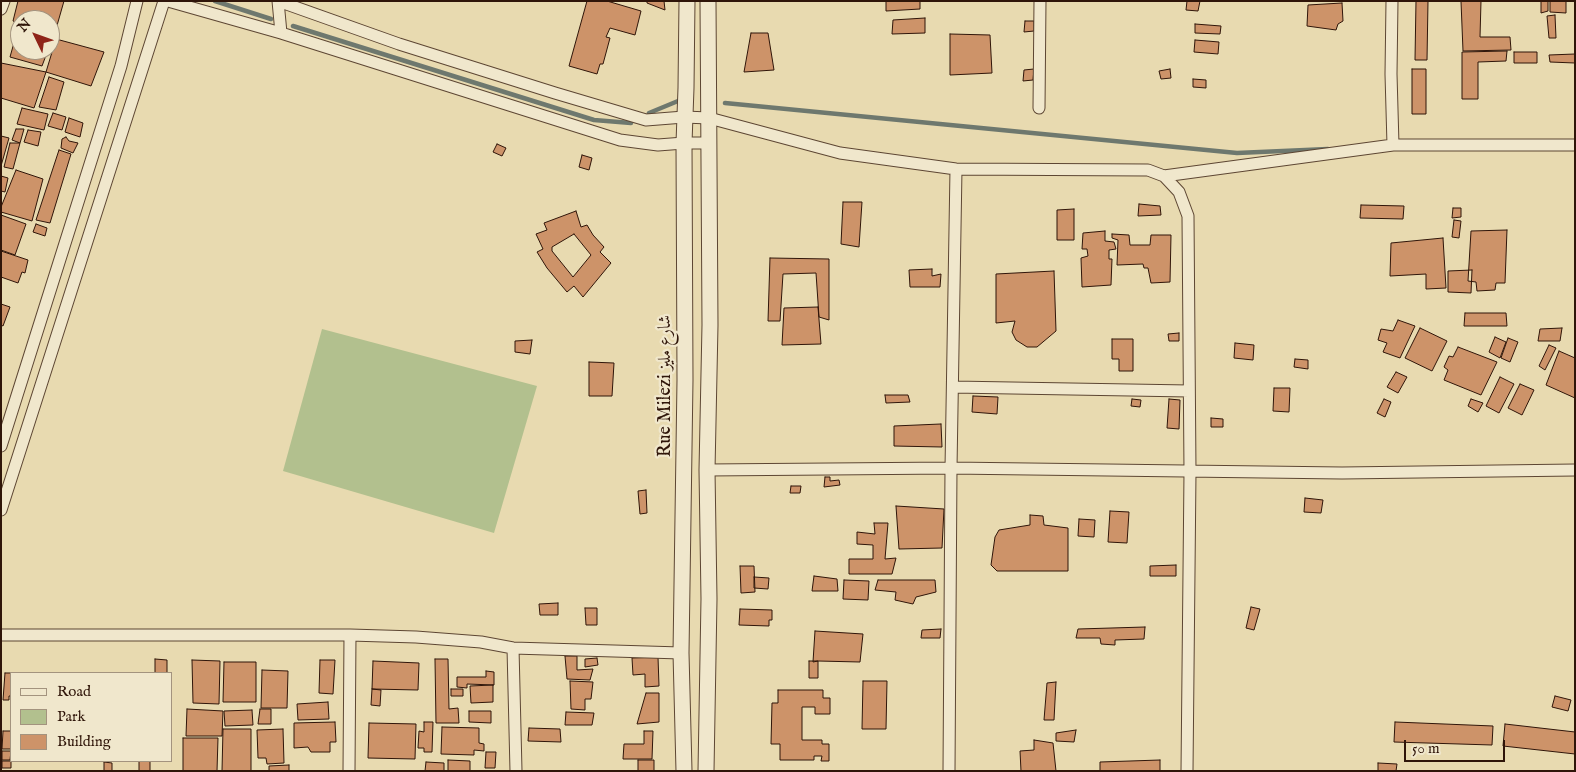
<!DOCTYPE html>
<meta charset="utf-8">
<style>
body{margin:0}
#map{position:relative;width:1576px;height:772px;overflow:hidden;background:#e8dab0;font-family:"IM FELL English",serif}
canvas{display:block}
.frame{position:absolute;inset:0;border:2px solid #2f1509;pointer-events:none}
.legend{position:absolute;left:10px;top:672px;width:162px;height:90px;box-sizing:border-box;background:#f0e7cc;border:1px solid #a3937e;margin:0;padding:6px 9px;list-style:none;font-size:15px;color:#2f1509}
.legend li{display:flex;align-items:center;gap:10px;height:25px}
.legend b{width:25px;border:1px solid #a3937e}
.north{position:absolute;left:10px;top:10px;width:50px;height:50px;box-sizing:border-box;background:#f0e7cc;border:1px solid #a3937e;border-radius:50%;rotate:312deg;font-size:14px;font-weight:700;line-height:20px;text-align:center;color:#2f1509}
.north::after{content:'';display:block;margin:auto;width:18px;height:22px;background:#8f2418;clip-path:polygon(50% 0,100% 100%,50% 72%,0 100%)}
.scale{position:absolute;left:1404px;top:740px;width:101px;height:22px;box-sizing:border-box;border:2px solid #2f1509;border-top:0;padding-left:6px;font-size:15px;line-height:18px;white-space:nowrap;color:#2f1509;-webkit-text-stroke:4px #f0e7cc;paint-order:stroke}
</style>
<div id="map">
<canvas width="1576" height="772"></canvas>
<div class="frame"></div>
<ul class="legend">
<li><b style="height:6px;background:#f0e7cc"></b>Road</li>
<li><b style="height:14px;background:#b2c08e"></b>Park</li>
<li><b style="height:14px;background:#cd9369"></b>Building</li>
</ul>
<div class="north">N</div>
<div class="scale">50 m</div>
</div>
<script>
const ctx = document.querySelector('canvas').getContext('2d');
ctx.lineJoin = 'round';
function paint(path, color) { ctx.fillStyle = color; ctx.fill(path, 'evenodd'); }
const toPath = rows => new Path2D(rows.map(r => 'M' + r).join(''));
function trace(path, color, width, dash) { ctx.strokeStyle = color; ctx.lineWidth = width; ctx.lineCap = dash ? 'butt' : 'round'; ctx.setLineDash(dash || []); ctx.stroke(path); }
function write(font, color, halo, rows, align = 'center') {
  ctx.font = font + ' "IM FELL English",Amiri,serif'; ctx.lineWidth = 4.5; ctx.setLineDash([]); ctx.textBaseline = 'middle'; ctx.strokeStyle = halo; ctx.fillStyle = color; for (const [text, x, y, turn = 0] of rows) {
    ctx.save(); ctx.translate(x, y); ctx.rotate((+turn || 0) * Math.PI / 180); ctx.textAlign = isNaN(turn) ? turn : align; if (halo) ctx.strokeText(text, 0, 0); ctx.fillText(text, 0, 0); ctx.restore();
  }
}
const green = toPath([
 [322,329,537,386,494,533,283,471]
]);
const stream = toPath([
 [215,1,271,19],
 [293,26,594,120,631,123],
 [725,103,1237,153,1328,149],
 [649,113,678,101]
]);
const building = toPath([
 [18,1,64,1,54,36,50,34,50,20,20,20,20,24,13,21,18,1],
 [587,1,607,1,641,11,635,35,610,28,606,37,610,38,603,64,600,64,597,74,569,66,587,1],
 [647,1,664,1,665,10,647,3,647,1],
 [886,1,920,1,920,9,886,11,886,1],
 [1187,1,1200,1,1198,11,1186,10,1187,1],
 [1416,1,1428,1,1427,60,1415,60,1416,1],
 [1461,1,1481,1,1480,37,1510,37,1511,50,1463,51,1461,1],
 [1541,1,1548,1,1548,11,1541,13,1541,1],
 [1550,1,1566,1,1566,13,1550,12,1550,1],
 [1342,3,1343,21,1338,24,1336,30,1307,26,1308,5,1342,3],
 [1555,15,1556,38,1549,38,1547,16,1555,15],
 [925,18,925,33,892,34,893,20,925,18],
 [1025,21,1034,21,1034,31,1024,32,1025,21],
 [1195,24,1221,26,1220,34,1195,33,1195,24],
 [17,32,20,32,20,50,48,50,42,66,10,57,17,32],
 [751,33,768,33,774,70,744,72,751,33],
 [950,34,990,35,992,73,950,75,950,34],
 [56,39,104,52,91,86,46,72,56,39],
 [1195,40,1219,42,1218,54,1194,52,1195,40],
 [1507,51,1506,61,1478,62,1478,99,1462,99,1462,52,1507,51],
 [1514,52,1537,52,1537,63,1514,63,1514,52],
 [1575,54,1575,63,1550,62,1549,55,1575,54],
 [1,63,46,72,34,108,1,98,1,63],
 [1034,69,1033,80,1023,81,1024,70,1034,69],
 [1170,69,1171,78,1161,79,1159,71,1170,69],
 [1412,69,1426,69,1426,114,1412,114,1412,69],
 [49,77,64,82,56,110,39,107,49,77],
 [1193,79,1206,80,1206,88,1193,87,1193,79],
 [22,108,48,114,44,130,17,124,22,108],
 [53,113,66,117,62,130,48,126,53,113],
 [69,118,83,123,80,137,65,132,69,118],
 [16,129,24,129,20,143,12,140,16,129],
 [28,130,41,132,38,146,24,142,28,130],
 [1,136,9,138,1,166,1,136],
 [66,137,69,141,78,143,73,153,61,148,62,139,66,137],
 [10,143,20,143,13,169,4,167,10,143],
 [497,144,506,148,502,156,493,152,497,144],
 [59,150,71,154,50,223,36,220,59,150],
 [582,155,592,158,589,170,579,167,582,155],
 [16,170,43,179,32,221,1,212,1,207,16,170],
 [1,176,8,178,5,192,1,191,1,176],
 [843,202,862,202,859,247,841,244,843,202],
 [1139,204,1160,206,1161,215,1138,216,1139,204],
 [1361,205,1404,206,1403,219,1360,218,1361,205],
 [1453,208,1461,208,1461,217,1452,218,1453,208],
 [1074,209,1074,240,1057,240,1057,210,1074,209],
 [576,211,581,227,587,225,593,235,604,247,600,252,611,263,583,297,574,286,567,292,547,268,537,252,543,249,536,234,547,230,544,223,576,211],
 [574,234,591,255,573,277,552,251,552,247,574,234],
 [1,215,26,224,15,255,1,250,1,215],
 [1454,220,1461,221,1459,238,1452,237,1454,220],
 [36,224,47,228,45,236,33,232,36,224],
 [1507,230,1505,283,1496,283,1495,290,1477,291,1476,282,1468,281,1471,231,1507,230],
 [1105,231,1105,241,1114,242,1116,249,1109,250,1109,259,1112,259,1111,285,1082,287,1081,258,1088,256,1087,249,1082,249,1083,233,1105,231],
 [1112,234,1129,235,1130,245,1150,245,1151,235,1171,235,1170,282,1151,283,1148,268,1144,268,1143,264,1117,265,1118,240,1112,238,1112,234],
 [1443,238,1446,288,1426,289,1426,274,1390,276,1391,243,1443,238],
 [1,251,28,260,25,273,22,272,18,283,1,277,1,251],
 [770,258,829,259,829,320,819,317,816,273,783,274,780,321,768,321,770,258],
 [932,269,932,276,941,274,940,287,910,287,909,270,932,269],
 [1472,270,1471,293,1448,292,1448,271,1472,270],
 [1054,271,1056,331,1037,347,1027,347,1016,340,1012,332,1015,321,996,323,996,274,1054,271],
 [1,304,10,307,3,326,1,325,1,304],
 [818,307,821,344,782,345,784,308,818,307],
 [1465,313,1506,313,1507,326,1464,326,1465,313],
 [1398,320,1415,326,1400,358,1383,352,1387,343,1378,340,1381,329,1393,331,1398,320],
 [1420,328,1447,341,1432,371,1405,358,1420,328],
 [1562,328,1560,341,1538,341,1540,329,1562,328],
 [1179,333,1179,341,1169,341,1168,334,1179,333],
 [1495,337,1506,342,1500,358,1489,352,1495,337],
 [1508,338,1518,342,1510,362,1501,358,1508,338],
 [1112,339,1133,339,1133,371,1119,371,1119,359,1112,359,1112,339],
 [532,340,530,354,515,352,515,341,532,340],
 [1235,343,1254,345,1253,360,1234,358,1235,343],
 [1549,345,1556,348,1545,370,1539,366,1549,345],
 [1458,347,1497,362,1481,395,1444,380,1448,370,1444,367,1449,356,1453,357,1458,347],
 [1559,351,1575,358,1575,398,1546,385,1559,351],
 [1295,359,1308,360,1308,369,1294,367,1295,359],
 [589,362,614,363,612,396,589,396,589,362],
 [1396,372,1407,377,1398,393,1387,387,1396,372],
 [1500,377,1514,384,1499,413,1486,406,1500,377],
 [1520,384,1534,390,1522,415,1508,408,1520,384],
 [1274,388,1290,388,1289,412,1273,411,1274,388],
 [885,395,908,395,910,402,886,403,885,395],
 [973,396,998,397,997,414,972,412,973,396],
 [1132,399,1141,400,1140,407,1131,406,1132,399],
 [1169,399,1180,400,1179,429,1167,428,1169,399],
 [1384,399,1391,402,1385,417,1377,413,1384,399],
 [1471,399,1483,403,1478,412,1468,406,1471,399],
 [1211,418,1223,419,1223,427,1211,427,1211,418],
 [941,424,942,447,894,446,894,426,941,424],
 [825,477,830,477,830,481,839,480,840,485,824,487,825,477],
 [791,486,801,486,800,493,790,493,791,486],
 [646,490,647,513,640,514,638,491,646,490],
 [1305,498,1323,500,1321,513,1304,512,1305,498],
 [896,506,944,509,942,548,899,549,896,506],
 [1110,511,1129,512,1127,543,1108,542,1110,511],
 [1030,515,1043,516,1044,525,1068,528,1068,571,997,571,991,565,995,537,999,530,1030,525,1030,515],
 [1079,519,1095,520,1094,537,1078,536,1079,519],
 [874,523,888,523,885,559,896,558,892,574,849,574,849,559,873,559,873,545,857,544,857,532,875,534,874,523],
 [1176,565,1176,576,1150,576,1150,566,1176,565],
 [740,566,754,566,755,592,741,593,740,566],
 [814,576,837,579,838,591,812,591,814,576],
 [754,577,769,578,768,589,754,588,754,577],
 [844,580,869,581,868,600,843,599,844,580],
 [878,580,935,580,936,592,916,597,913,604,895,600,896,592,875,590,878,580],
 [558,603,558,615,540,615,539,604,558,603],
 [1251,607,1260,609,1254,630,1246,628,1251,607],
 [585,608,597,608,597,625,586,625,585,608],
 [740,609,772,610,772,620,769,620,769,626,739,625,740,609],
 [1145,627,1144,639,1115,640,1115,645,1101,644,1100,638,1076,638,1078,629,1145,627],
 [941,629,940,638,921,638,922,630,941,629],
 [815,631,863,634,860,662,818,661,813,662,815,631],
 [565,656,577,656,577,670,593,669,590,680,567,679,565,656],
 [658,657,659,686,645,687,645,674,633,675,632,658,658,657],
 [597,658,598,665,585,667,585,659,597,658],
 [155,659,167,660,167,673,155,673,155,659],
 [435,659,448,659,449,709,458,708,459,723,436,723,435,659],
 [192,660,220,661,219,704,193,703,192,660],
 [320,660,335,660,333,694,319,693,320,660],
 [373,661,419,663,418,690,372,689,373,661],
 [809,661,818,661,818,678,809,678,809,661],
 [224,662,256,662,256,702,223,702,224,662],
 [262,670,288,671,287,708,261,708,262,670],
 [486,671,494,672,494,685,467,684,467,688,457,687,457,677,486,677,486,671],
 [5,673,15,673,11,673,11,696,9,696,9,700,3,700,5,673],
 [570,681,593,682,591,699,585,699,585,710,571,709,570,681],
 [863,681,887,681,886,729,862,729,863,681],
 [1056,682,1054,720,1044,720,1047,683,1056,682],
 [493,685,493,702,471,703,470,686,493,685],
 [372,689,381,690,380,706,371,705,372,689],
 [451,689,463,689,463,696,451,696,451,689],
 [778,690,823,690,823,698,830,698,830,714,815,714,815,707,802,707,802,740,822,740,822,744,829,744,829,761,821,761,822,756,814,756,814,760,780,760,780,744,771,744,772,703,778,703,778,690],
 [646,693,659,693,659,722,637,724,646,693],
 [1555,696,1571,700,1568,711,1552,707,1555,696],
 [328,702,329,719,298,720,297,704,328,702],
 [187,709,223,711,222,736,186,736,187,709],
 [260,709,271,709,271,724,258,724,260,709],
 [252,710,253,725,225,726,224,711,252,710],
 [469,711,491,711,491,723,469,722,469,711],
 [566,712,594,713,592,725,565,725,566,712],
 [335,722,336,742,330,742,330,752,311,752,308,747,294,748,294,723,335,722],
 [424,722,433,722,432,752,424,752,424,748,418,748,419,731,424,732,424,722],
 [1395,722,1493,726,1492,745,1394,742,1395,722],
 [369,723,416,724,415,759,368,758,369,723],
 [1505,724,1575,732,1575,754,1503,746,1505,724],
 [442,727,479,728,479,743,484,744,484,751,474,750,474,755,441,754,442,727],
 [529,728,560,729,561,742,528,741,529,728],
 [223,729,251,729,251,771,222,771,223,729],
 [283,729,284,763,267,764,266,758,258,758,257,730,283,729],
 [1076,730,1074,742,1056,741,1056,733,1076,730],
 [3,731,11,731,11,750,11,749,2,749,3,731],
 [644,731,653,731,652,759,623,759,624,744,644,744,644,731],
 [183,738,218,738,217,771,183,771,183,738],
 [1034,740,1053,743,1056,771,1021,771,1020,751,1034,750,1034,740],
 [2,751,11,751,10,760,2,760,2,751],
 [486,752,496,752,495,768,485,768,486,752],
 [448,760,470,761,470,771,448,771,448,760],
 [638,760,654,760,654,771,638,771,638,760],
 [1160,760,1160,771,1100,771,1100,762,1160,760],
 [2,761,11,761,11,768,2,768,2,761],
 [139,761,150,761,150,771,139,771,139,761],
 [104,762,112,763,112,771,104,771,104,762],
 [426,762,444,763,444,771,425,771,426,762],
 [1378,763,1397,764,1396,771,1378,771,1378,763],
 [289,765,289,771,269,771,269,766,289,765]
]);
const minor = toPath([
 [168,1,281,33,620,140,658,145,684,143,708,143],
 [278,1,399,44,555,93,646,120,684,117,709,118,840,153,956,169,1148,170,1164,176,1179,192,1188,216,1190,472,1187,771],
 [278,1,281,33],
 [1392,1,1391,74,1393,145],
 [1,9,4,1],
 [1039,108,1040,1],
 [1164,176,1393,145,1575,145],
 [953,387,1189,391],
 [1,446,121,66,137,1],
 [707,470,951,468,1342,473,1575,470],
 [1,510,164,1],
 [1,635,350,635,416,637,481,642,513,648,681,653],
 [513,648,516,771],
 [349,771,350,635],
 [949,771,951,468,956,169]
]);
const tertiary = toPath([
 [684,771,681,653,685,380,684,143,686,88,687,1],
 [706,771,709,599,707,470,710,325,708,1]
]);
const streetNames = [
 ["Rue Milezi شارع مليز",666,386,-90]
];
paint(green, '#b2c08e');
trace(stream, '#6e786e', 4.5);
paint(building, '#cd9369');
trace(building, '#2f1509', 1);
trace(minor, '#5d4633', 13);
trace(tertiary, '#5d4633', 17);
trace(minor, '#f0e7cc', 11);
trace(tertiary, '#f0e7cc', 15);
write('18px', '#2f1509', '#f0e7cc', streetNames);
</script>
